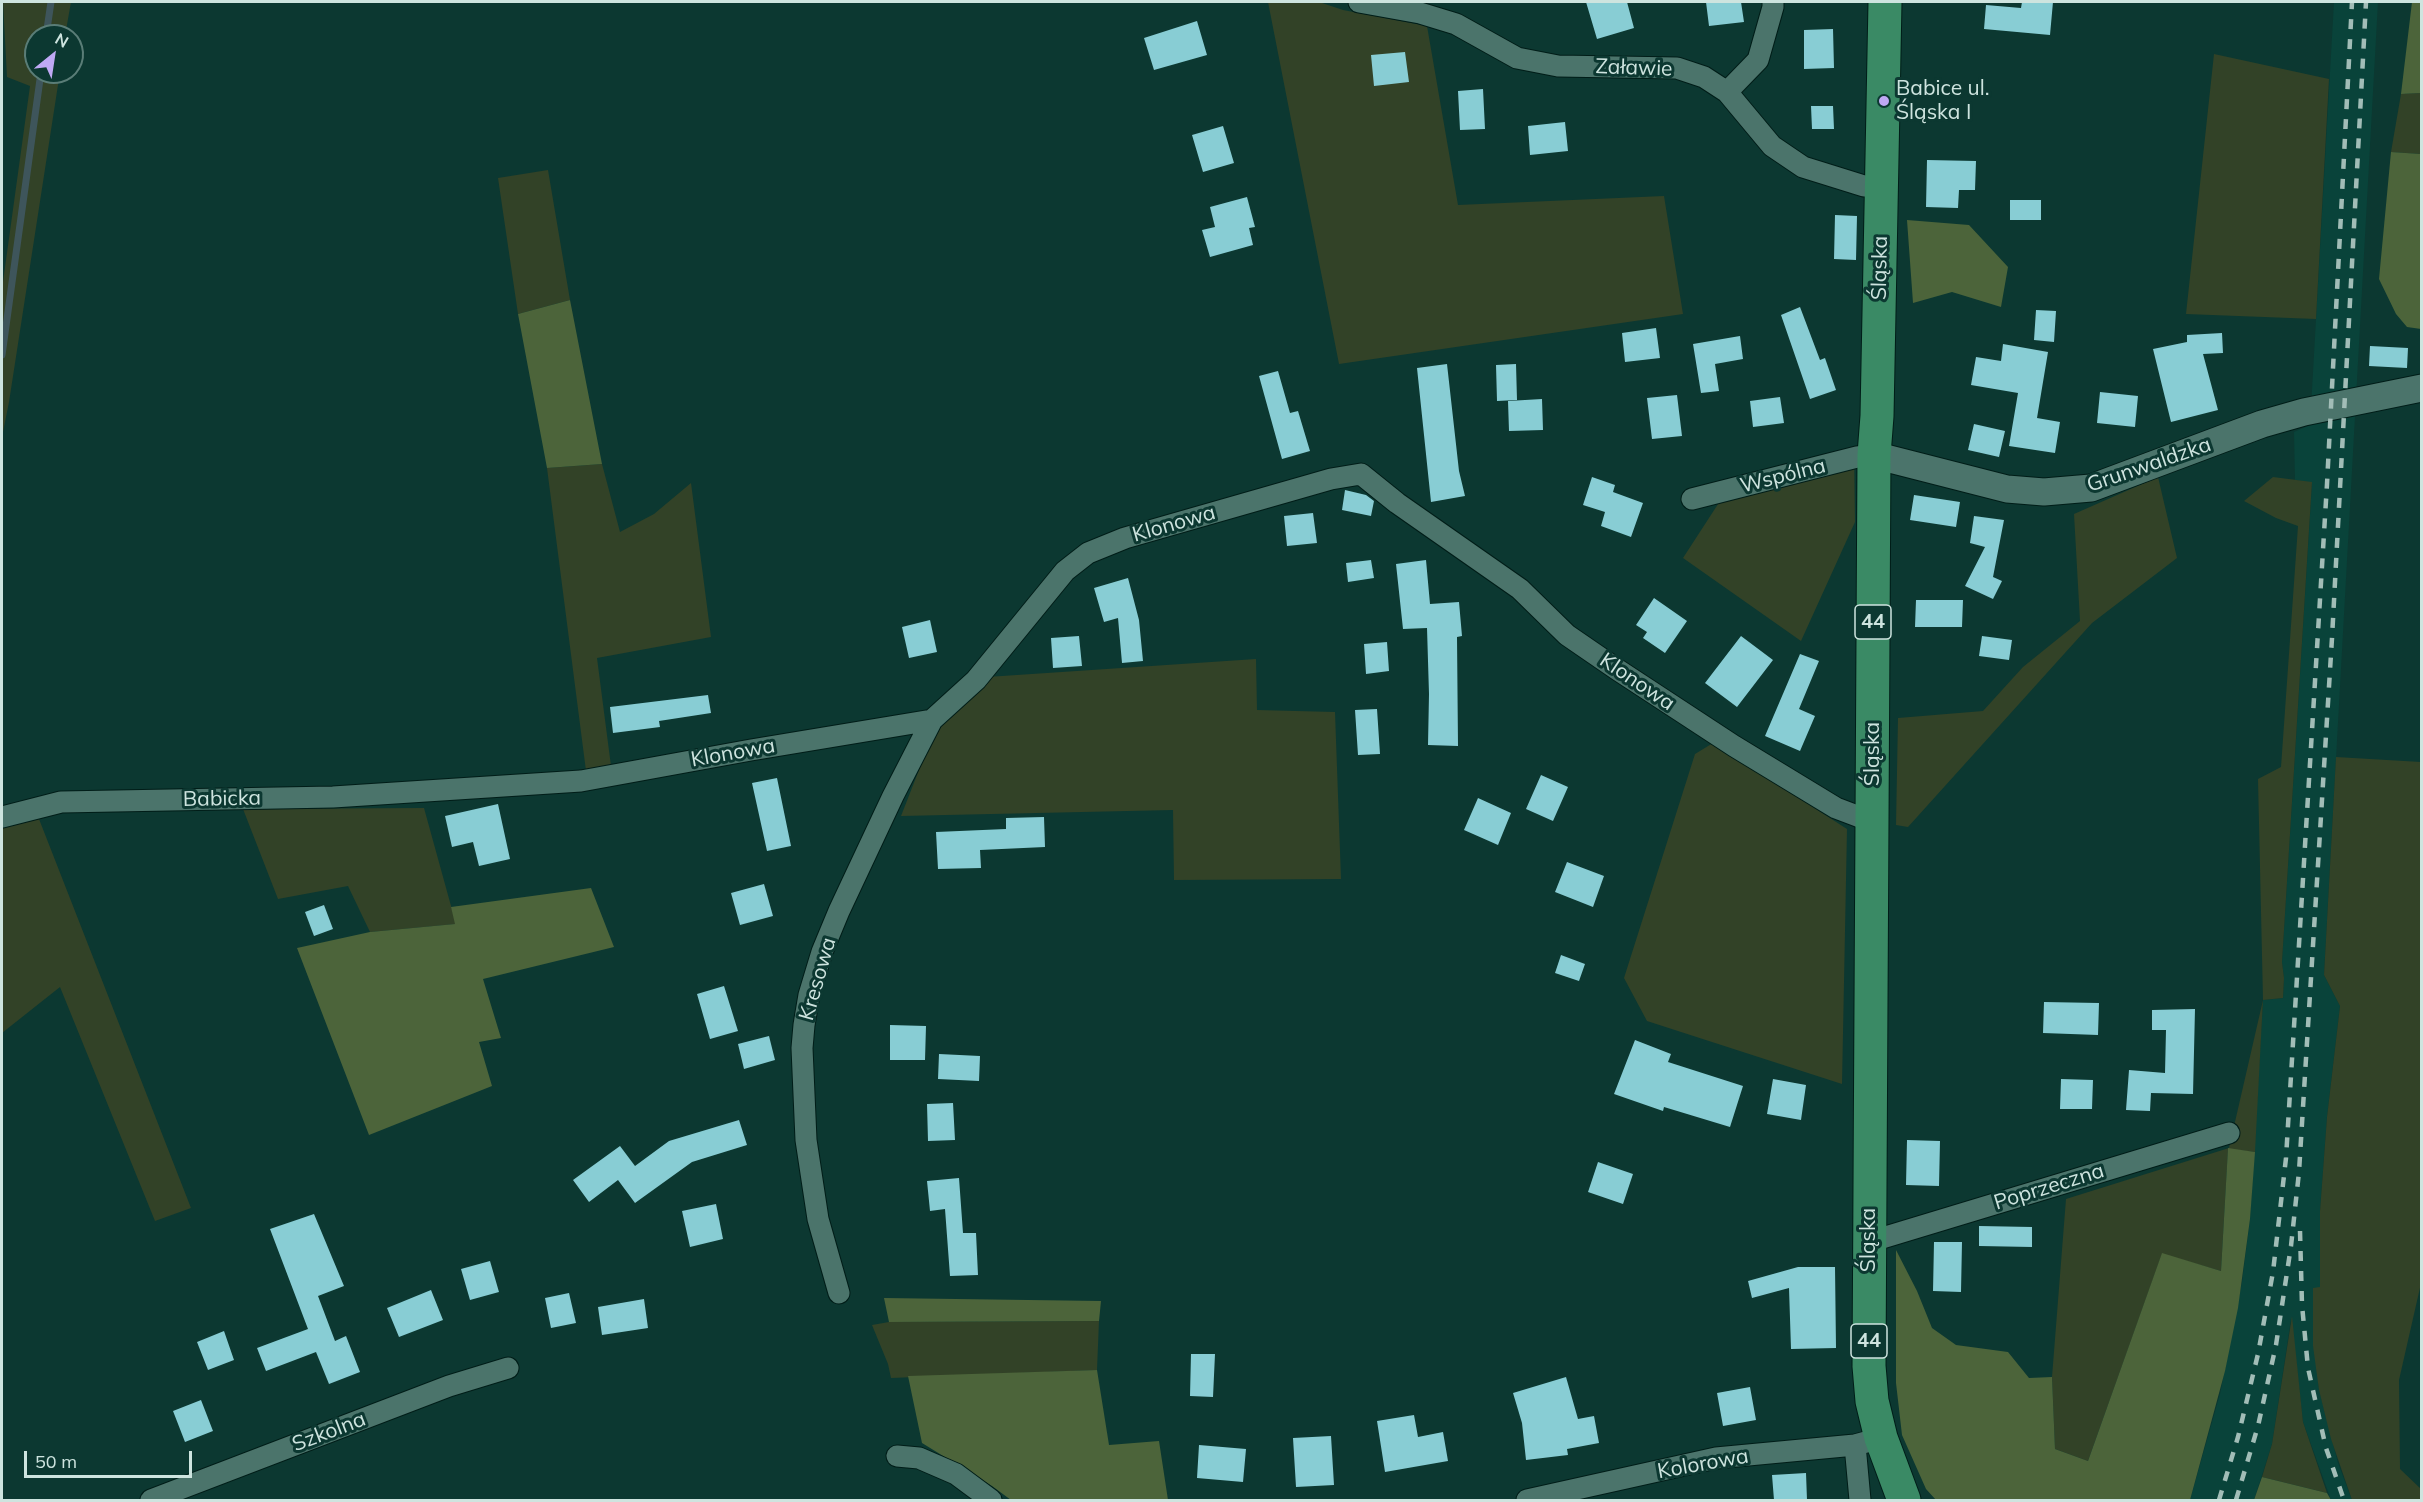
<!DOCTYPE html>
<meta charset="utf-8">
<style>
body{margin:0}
#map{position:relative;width:2423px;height:1502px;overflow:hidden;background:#0c3831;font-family:Mulish,sans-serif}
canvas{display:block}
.frame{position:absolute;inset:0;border:3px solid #cee4df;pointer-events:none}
.north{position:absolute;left:24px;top:24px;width:60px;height:60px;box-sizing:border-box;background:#0c3831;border:2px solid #5a7d77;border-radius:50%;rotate:30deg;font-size:16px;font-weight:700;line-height:24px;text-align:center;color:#cee4df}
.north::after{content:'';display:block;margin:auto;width:21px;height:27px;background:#bfa9f4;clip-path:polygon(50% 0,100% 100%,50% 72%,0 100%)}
.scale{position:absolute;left:24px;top:1451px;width:168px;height:27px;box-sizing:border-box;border:3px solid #cee4df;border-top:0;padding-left:8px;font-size:18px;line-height:21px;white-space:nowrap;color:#cee4df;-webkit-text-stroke:4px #0c3831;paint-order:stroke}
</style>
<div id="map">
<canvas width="2423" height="1502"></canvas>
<div class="frame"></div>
<div class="north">N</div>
<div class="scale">50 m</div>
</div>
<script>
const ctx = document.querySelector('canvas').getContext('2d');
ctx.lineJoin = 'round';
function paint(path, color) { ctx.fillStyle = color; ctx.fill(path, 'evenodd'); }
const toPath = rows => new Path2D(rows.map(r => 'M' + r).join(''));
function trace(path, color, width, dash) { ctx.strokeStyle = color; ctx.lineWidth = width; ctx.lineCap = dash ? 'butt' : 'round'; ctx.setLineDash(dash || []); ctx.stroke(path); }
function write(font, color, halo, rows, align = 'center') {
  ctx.font = font + ' Mulish,sans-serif'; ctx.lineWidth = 6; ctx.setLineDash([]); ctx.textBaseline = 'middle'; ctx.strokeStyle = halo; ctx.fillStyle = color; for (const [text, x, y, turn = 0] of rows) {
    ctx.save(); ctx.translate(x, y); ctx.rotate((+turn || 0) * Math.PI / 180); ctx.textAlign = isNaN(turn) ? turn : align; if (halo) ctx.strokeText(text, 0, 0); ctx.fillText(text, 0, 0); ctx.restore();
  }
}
const built = toPath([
 [2334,2,2378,2,2324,975,2340,1006,2327,1117,2320,1211,2320,1288,2313,1288,2319,1389,2338,1463,2352,1500,2331,1500,2303,1422,2291,1319,2272,1444,2254,1500,2190,1500,2220,1394,2242,1282,2250,1219,2263,1000,2283,998,2284,978,2282,962,2312,483,2295,480,2294,432,2310,425]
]);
const green = toPath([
 [3,2,71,2,65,36,36,36,36,72,60,72,9,402,2,437,2,289,30,86,7,77],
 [1268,2,1319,2,1343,10,1427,26,1458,205,1664,196,1683,314,1339,364],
 [2214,54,2329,79,2316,319,2186,314],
 [2421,93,2421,154,2391,152,2401,94],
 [548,170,570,300,518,314,498,178],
 [1854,447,1855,522,1801,641,1683,558,1733,481,1828,456],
 [602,464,620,532,654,514,691,483,711,637,597,658,611,766,586,771,547,468],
 [2158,477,2177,558,2092,623,1908,827,1896,825,1898,718,1983,711,2023,667,2080,621,2074,514],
 [2273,477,2312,482,2282,962,2284,978,2283,998,2263,1000,2255,1152,2228,1149,2221,1271,2162,1254,2088,1461,2055,1449,2052,1377,2066,1199,2229,1148,2263,1000,2258,779,2281,767,2298,526,2276,518,2244,501],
 [1256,659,1257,710,1335,712,1341,879,1174,880,1173,810,901,816,935,729,987,677],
 [1713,743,1847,829,1842,1084,1647,1021,1624,978,1695,754],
 [2336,757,2421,762,2422,1279,2399,1380,2400,1469,2421,1489,2421,1500,2352,1500,2331,1439,2319,1390,2313,1346,2313,1288,2320,1287,2320,1211,2327,1117,2340,1006,2324,975],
 [424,808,456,924,370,932,348,886,278,899,243,809],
 [39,819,191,1208,155,1221,60,987,2,1033,2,826],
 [2292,1316,2303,1422,2327,1493,2262,1477,2272,1444],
 [1099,1321,1097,1370,891,1378,888,1364,872,1325,889,1322]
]);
const forest = toPath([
 [2412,2,2421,2,2421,93,2401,94],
 [2391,152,2421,154,2421,329,2407,327,2396,314,2379,279],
 [1907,220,1969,225,2008,267,2001,307,1952,292,1913,303],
 [570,300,602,464,547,468,518,314],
 [591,888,614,947,483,979,501,1038,479,1042,492,1086,369,1135,297,948,370,932,455,924,451,907],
 [2228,1148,2255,1152,2250,1219,2238,1308,2225,1371,2190,1500,1936,1500,1926,1489,1902,1435,1896,1383,1896,1250,1917,1291,1932,1328,1956,1345,2008,1352,2029,1378,2052,1377,2055,1449,2088,1461,2162,1253,2221,1271],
 [884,1298,1101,1301,1099,1321,889,1322],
 [1097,1370,1109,1445,1159,1441,1168,1500,1011,1500,992,1486,922,1443,908,1376],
 [2262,1477,2327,1493,2331,1500,2254,1500]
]);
const stream = toPath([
 [46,36,51,2],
 [2,355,41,72]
]);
const building = toPath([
 [1586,2,1627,2,1634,28,1597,39],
 [1706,2,1741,2,1744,22,1709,26],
 [2022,2,2053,2,2050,35,1984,29,1986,5,2021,8],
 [1197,21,1207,55,1154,70,1144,38],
 [1833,29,1834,68,1804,69,1804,30],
 [1405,52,1409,82,1374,86,1371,55],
 [1483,89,1485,129,1460,130,1458,91],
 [1811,106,1833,106,1834,129,1812,129],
 [1565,122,1568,151,1530,155,1528,126],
 [1223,126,1234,163,1203,172,1192,135],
 [1927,160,1976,161,1975,190,1959,190,1958,208,1926,207],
 [1247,197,1255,227,1249,228,1253,245,1210,257,1202,230,1215,227,1210,207],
 [2010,200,2041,200,2041,220,2010,220],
 [1835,215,1857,216,1856,260,1834,259],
 [1800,307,1820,360,1825,358,1836,390,1810,399,1781,315],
 [2036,310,2056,311,2054,342,2034,340],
 [1656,328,1660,358,1625,362,1622,333],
 [2222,333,2223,353,2203,354,2218,410,2171,422,2153,349,2187,342,2187,335],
 [1740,336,1743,359,1715,364,1719,391,1701,393,1693,344],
 [2003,344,2048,352,2037,418,2060,422,2055,453,2009,446,2018,393,1971,385,1976,357,2001,361],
 [2370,346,2408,348,2407,368,2369,366],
 [1447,364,1459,471,1465,496,1431,502,1417,368],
 [1516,364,1517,400,1497,401,1496,365],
 [1278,371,1290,413,1298,411,1310,451,1282,459,1259,376],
 [2100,392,2138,396,2135,427,2097,423],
 [1677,395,1682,436,1652,439,1647,398],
 [1780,397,1784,423,1753,427,1750,401],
 [1542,399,1543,430,1509,431,1508,401],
 [1974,424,2005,431,1999,457,1968,450],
 [1592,477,1615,485,1613,492,1643,503,1631,537,1601,526,1605,512,1583,505],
 [1345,490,1366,495,1374,501,1371,516,1342,510],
 [1914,495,1960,502,1956,527,1910,520],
 [1313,513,1317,543,1287,546,1284,516],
 [1974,516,2004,520,1993,577,2002,581,1993,599,1965,586,1985,547,1970,543],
 [1371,560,1374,578,1348,582,1346,563],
 [1426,560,1430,604,1459,602,1462,636,1457,637,1458,746,1428,745,1429,694,1427,628,1403,629,1396,564],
 [1128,578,1139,620,1143,661,1122,663,1118,618,1104,622,1094,588],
 [1654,598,1687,621,1665,653,1643,638,1647,632,1636,625],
 [1916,600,1963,600,1962,627,1915,627],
 [930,620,937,652,909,658,902,627],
 [1079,636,1082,666,1053,668,1051,638],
 [1741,636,1773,660,1737,707,1705,683],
 [1982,636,2012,640,2009,660,1979,656],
 [1387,642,1389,671,1366,674,1364,644],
 [1800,654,1819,661,1799,709,1815,716,1800,751,1765,736],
 [708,695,711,713,659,721,660,727,613,733,610,707],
 [1377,709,1380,754,1358,755,1355,710],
 [1541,775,1568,787,1553,821,1526,809],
 [777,778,791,846,767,851,752,783],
 [1478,798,1511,813,1498,845,1464,830],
 [498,804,510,859,479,866,473,842,452,847,445,816],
 [1044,817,1045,847,980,850,981,868,938,869,936,832,1006,829,1006,818],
 [1567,862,1604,876,1593,907,1555,892],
 [764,884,773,916,740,925,731,893],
 [324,905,333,929,314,936,305,912],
 [1561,955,1585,964,1579,981,1555,973],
 [724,986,738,1031,710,1039,697,994],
 [2044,1002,2099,1003,2098,1035,2043,1033],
 [2195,1009,2193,1094,2151,1093,2150,1111,2126,1110,2129,1070,2165,1073,2166,1030,2152,1030,2152,1010],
 [890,1025,926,1026,925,1060,890,1060],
 [769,1036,775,1060,744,1069,738,1044],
 [1635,1040,1671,1054,1668,1062,1743,1086,1730,1127,1664,1107,1663,1111,1614,1094],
 [939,1054,980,1056,979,1081,938,1079],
 [1773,1079,1806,1085,1801,1120,1767,1114],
 [2061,1079,2093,1080,2092,1109,2060,1109],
 [953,1103,955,1140,928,1141,927,1104],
 [739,1120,747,1145,692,1162,635,1203,618,1180,589,1202,573,1180,620,1146,635,1166,669,1141],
 [1907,1140,1940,1141,1939,1186,1906,1185],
 [1598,1162,1633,1174,1623,1204,1588,1192],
 [959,1178,963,1233,976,1233,978,1275,950,1276,945,1209,930,1211,927,1181],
 [716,1204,723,1239,690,1247,682,1211],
 [314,1214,344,1286,318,1296,335,1341,346,1336,360,1372,329,1384,316,1352,266,1371,257,1348,308,1329,270,1229],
 [1979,1226,2032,1227,2032,1247,1979,1246],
 [1934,1242,1962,1242,1961,1292,1933,1291],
 [490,1261,499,1292,470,1300,461,1269],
 [1798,1267,1835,1267,1836,1348,1791,1349,1789,1288,1752,1298,1748,1281],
 [431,1290,443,1320,399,1337,387,1308],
 [569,1293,576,1323,551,1328,545,1298],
 [644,1299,648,1328,602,1335,598,1307],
 [224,1331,234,1360,208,1370,197,1342],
 [1191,1354,1215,1354,1213,1397,1190,1396],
 [1566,1377,1578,1419,1594,1416,1599,1443,1567,1449,1568,1455,1526,1460,1522,1423,1513,1393],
 [1750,1387,1756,1420,1723,1426,1717,1393],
 [201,1400,213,1431,185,1442,173,1411],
 [1414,1415,1418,1437,1443,1432,1448,1461,1385,1472,1377,1421],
 [1331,1436,1334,1485,1296,1487,1293,1438],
 [1199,1445,1246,1449,1243,1482,1197,1478],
 [1806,1473,1807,1500,1774,1500,1772,1475]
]);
const minor = toPath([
 [1359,2,1420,13,1456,24,1517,58,1558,66,1677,68,1704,77,1727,92,1772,146,1803,167,1864,186,1882,186],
 [1727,92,1758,60,1773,7,1773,2],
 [1692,499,1857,457,1874,455],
 [2,817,61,802,333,797,581,781,751,750,932,720,976,680,1065,571,1088,553,1125,538,1331,479,1361,474,1397,503,1520,589,1567,635,1618,670,1734,746,1836,808,1873,822],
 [1869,1242,2229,1133],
 [839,1293,818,1219,806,1140,802,1048,804,1025,809,995,822,952,839,911,893,796,932,720],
 [1855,1445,1860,1500],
 [897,1456,919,1458,956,1474,991,1500],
 [151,1500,449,1386,508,1368],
 [1527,1500,1716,1458,1855,1445,1881,1438]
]);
const tertiary = toPath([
 [1874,455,2007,489,2044,492,2091,488,2262,424,2304,412,2422,388]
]);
const primary = toPath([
 [1885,2,1877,416,1874,455,1869,1366,1872,1401,1881,1438,1904,1500]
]);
const rail = toPath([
 [2300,1231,2302,1305,2308,1368,2326,1448,2344,1500],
 [2219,1500,2238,1437,2258,1354,2273,1272,2286,1158,2327,484,2352,2],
 [2236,1500,2258,1426,2276,1345,2291,1246,2299,1172,2332,638,2366,2]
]);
const markers = [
 [1884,101,6,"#bfa9f4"]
];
const shields = [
 [1873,622,36],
 [1869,1341,36]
];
const shieldNames = [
 ["44",1873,622],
 ["44",1869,1341]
];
const streetNames = [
 ["Załawie",1634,68,2],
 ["Śląska",1880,268,-89],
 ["Grunwaldzka",2149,465,-19],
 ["Wspólna",1783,476,-14],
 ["Klonowa",1174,524,-16],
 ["Klonowa",1637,682,34],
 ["Klonowa",733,753,-10],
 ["Śląska",1873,754,-90],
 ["Babicka",222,799,-1],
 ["Kresowa",818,979,-74],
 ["Poprzeczna",2049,1187,-17],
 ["Śląska",1869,1240,-90],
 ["Szkolna",329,1432,-21],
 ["Kolorowa",1703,1464,-10]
];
const poiNames = [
 ["Babice ul.",1896,89],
 ["Śląska I",1896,113]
];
paint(built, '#09433a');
paint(green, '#324227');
paint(forest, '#4c643a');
trace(stream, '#3e555b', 7);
paint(building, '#88cdd4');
trace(minor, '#001d18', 23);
trace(tertiary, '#001d18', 29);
trace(primary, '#001d18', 35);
trace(minor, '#4b746b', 21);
trace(tertiary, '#4b746b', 27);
trace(primary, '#3a8a65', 33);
trace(rail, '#a2bdb7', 4.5, [10, 10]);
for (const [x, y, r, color] of markers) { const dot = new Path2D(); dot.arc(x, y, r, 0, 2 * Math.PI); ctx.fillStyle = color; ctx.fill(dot); trace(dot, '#0c3831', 2); }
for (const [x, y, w] of shields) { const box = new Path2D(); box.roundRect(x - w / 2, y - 17, w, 34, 4.5); ctx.fillStyle = '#0c3831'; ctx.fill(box); trace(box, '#cee4df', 1.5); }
write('bold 20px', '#cee4df', null, shieldNames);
write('21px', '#cee4df', '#0c3831', streetNames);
write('21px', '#cee4df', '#0c3831', poiNames, 'left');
</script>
